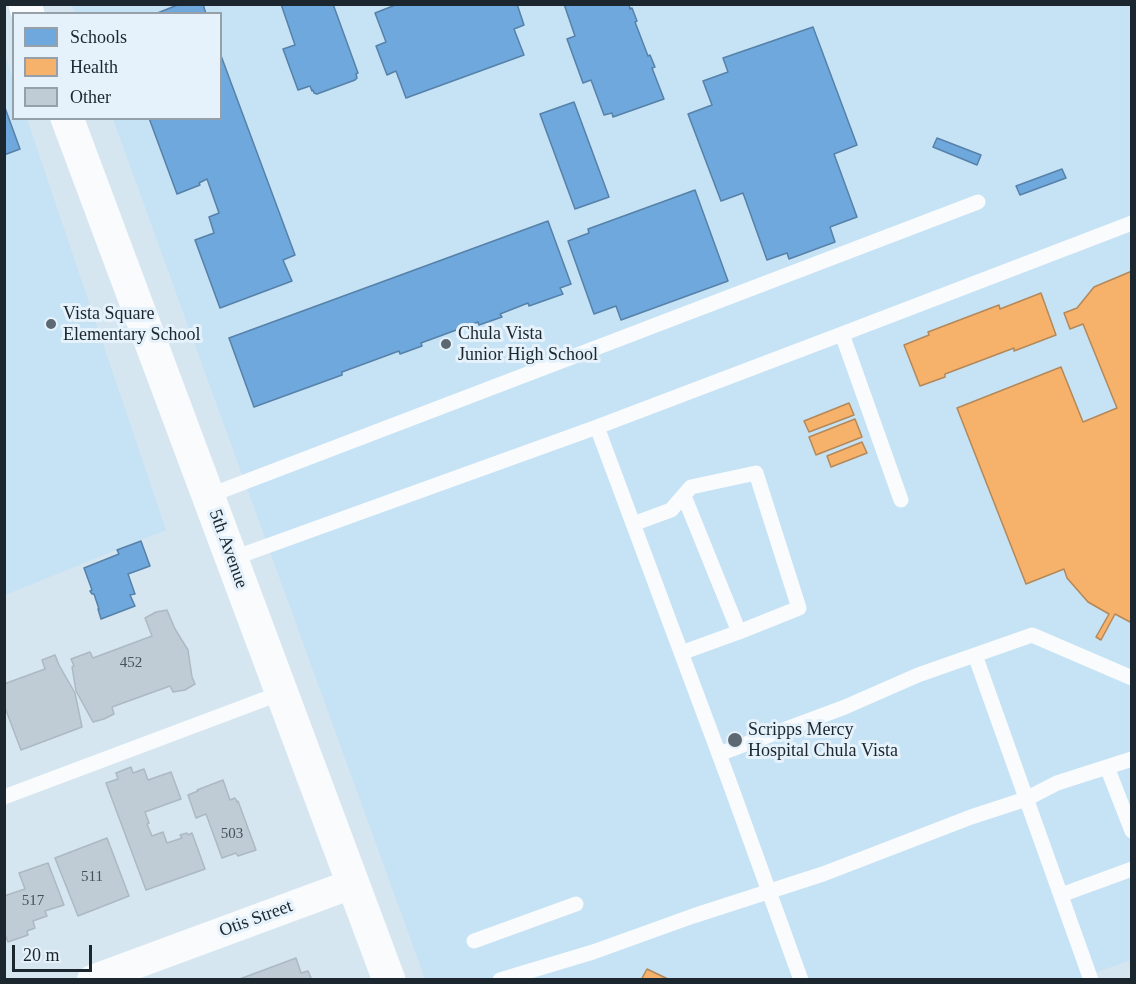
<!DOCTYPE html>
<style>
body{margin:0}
#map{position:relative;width:1136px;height:984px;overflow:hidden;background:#d5e6f1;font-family:Georgia,serif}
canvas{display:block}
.frame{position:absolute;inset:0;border:6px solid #1b262e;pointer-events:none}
.legend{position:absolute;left:12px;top:12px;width:210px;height:108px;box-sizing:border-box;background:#e6f2fb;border:2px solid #95a0a9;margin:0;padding:8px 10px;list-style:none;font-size:18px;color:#1b262e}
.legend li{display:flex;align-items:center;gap:12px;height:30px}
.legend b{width:30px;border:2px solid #95a0a9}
.scale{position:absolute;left:12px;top:945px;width:80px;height:27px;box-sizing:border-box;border:3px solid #1b262e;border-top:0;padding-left:8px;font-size:18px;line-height:21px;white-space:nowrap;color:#1b262e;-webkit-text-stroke:4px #e6f2fb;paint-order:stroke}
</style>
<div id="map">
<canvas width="1136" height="984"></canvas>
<div class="frame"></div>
<ul class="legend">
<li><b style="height:16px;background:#6fa8dc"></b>Schools</li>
<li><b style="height:16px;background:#f6b26b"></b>Health</li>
<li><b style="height:16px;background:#bfccd5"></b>Other</li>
</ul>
<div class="scale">20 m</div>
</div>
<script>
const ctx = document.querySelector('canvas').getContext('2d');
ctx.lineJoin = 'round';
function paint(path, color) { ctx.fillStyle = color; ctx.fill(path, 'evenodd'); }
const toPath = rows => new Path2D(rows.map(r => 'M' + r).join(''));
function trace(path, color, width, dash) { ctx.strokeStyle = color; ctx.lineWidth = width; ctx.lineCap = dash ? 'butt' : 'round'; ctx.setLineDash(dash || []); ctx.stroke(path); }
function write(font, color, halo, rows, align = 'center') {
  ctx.font = font + ' Georgia,serif'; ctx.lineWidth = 6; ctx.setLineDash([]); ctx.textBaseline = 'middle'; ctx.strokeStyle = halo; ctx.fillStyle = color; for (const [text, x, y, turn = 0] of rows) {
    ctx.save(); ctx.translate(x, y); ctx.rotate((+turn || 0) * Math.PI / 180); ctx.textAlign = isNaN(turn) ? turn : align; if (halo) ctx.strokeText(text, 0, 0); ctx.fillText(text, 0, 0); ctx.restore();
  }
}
const built = toPath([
 [72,5,1131,5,1131,960,1075,980,425,979,113,119,220,118,220,14,75,13],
 [4,52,13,79,14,118,27,119,166,530,5,595]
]);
const schools = toPath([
 [180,4,203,4,206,14,155,14,180,4],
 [281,4,333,4,358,73,356,74,357,78,355,80,317,94,314,93,313,90,312,91,310,86,298,90,283,49,295,45,281,4],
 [398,4,517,4,524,25,514,29,524,55,406,98,396,71,387,75,376,46,386,42,375,13,398,4],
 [564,4,629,4,630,9,632,8,637,21,635,22,648,56,650,55,655,67,652,68,664,99,613,117,612,113,604,115,591,80,583,83,567,39,575,36,564,4],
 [813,27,857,145,834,154,857,217,830,227,835,242,789,259,787,253,767,260,743,193,721,201,688,114,712,105,703,81,728,72,723,58,813,27],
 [220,53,295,255,283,260,292,281,220,308,195,240,214,233,209,217,219,213,207,179,199,183,200,185,177,194,149,118,220,118,220,53],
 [574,102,609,197,575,209,540,114,574,102],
 [4,105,20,149,4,155,4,105],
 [937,138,981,155,977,165,933,147,937,138],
 [1062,169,1066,178,1020,195,1016,186,1062,169],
 [695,190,728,281,621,320,616,306,594,314,568,241,589,233,588,229,695,190],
 [548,221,571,284,560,288,563,294,529,306,528,303,500,314,502,317,479,325,478,322,421,343,422,346,400,354,399,351,342,372,342,375,254,407,229,338,548,221],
 [141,541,150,566,128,574,135,594,130,595,135,606,101,619,98,609,99,609,94,594,92,594,90,591,92,590,84,568,119,554,117,550,141,541]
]);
const health = toPath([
 [1132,271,1132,623,1115,614,1101,640,1096,637,1109,614,1088,602,1067,578,1064,569,1026,584,957,408,1061,367,1083,422,1117,408,1083,324,1070,329,1064,313,1077,308,1094,287,1132,271],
 [1041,293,1056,335,1014,351,1014,348,945,374,945,377,920,386,904,345,929,335,928,332,999,305,1000,309,1041,293],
 [849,403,854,415,809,432,804,421,849,403],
 [855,419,862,437,816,455,809,437,855,419],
 [862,442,867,453,831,467,827,456,862,442],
 [647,969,670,980,641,980,647,969]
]);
const building = toPath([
 [167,610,175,629,188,650,192,677,195,684,185,690,173,692,170,686,112,707,114,714,104,719,93,722,76,691,72,667,74,666,71,659,90,652,93,658,152,636,145,618,156,612,167,610],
 [55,655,59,665,75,693,82,727,21,750,4,705,4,684,45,669,42,660,55,655],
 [131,767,133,773,144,769,148,780,171,772,181,799,145,812,149,823,147,824,152,836,163,832,167,843,182,838,180,835,187,833,188,835,192,833,205,869,146,890,106,783,118,779,116,773,131,767],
 [223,780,230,800,235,798,237,802,238,801,256,850,238,856,236,853,222,858,206,814,196,818,188,795,198,791,197,790,223,780],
 [107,838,129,896,78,916,55,858,107,838],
 [48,863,64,905,45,911,47,916,33,921,35,928,27,931,28,935,8,942,4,932,4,896,25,889,19,873,48,863],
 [296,958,301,973,308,971,312,980,237,980,296,958]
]);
const lane = toPath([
 [842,334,1132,223],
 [208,496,978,202],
 [684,496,739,632],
 [633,524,671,510,691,487,756,473,799,608,739,632,681,653],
 [231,559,597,427],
 [975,655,1032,635,1132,678],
 [719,754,845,707,918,675,975,655,1091,980],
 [1107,767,1132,831],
 [4,797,281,693],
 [1061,895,1132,869],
 [474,941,576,904],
 [500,980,593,952,693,916,823,874,971,817,1026,799,1057,783,1132,759],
 [801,980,729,781,597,427,842,334,901,500]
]);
const street = toPath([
 [92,980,352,884]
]);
const secondary = toPath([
 [25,4,28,14],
 [67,118,389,980]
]);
const markers = [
 [51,324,6,"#5c6972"],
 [446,344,6,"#5c6972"],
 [735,740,8,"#5c6972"]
];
const numberNames = [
 ["452",131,663],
 ["503",232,834],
 ["511",92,877],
 ["517",33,901]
];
const poiNames = [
 ["Vista Square",63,314],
 ["Elementary School",63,335],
 ["Chula Vista",458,334],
 ["Junior High School",458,355],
 ["Scripps Mercy",748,730],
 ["Hospital Chula Vista",748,751]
];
const streetNames = [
 ["5th Avenue",228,549,70],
 ["Otis Street",256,919,-20]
];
paint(built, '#c6e2f5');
paint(schools, '#6fa8dc');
trace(schools, '#5681a8', 1.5);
paint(health, '#f6b26b');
trace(health, '#b48859', 1.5);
paint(building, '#bfccd5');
trace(building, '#acb9c2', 1.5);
trace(lane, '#f9fbfd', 15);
trace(street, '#f9fbfd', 30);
trace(secondary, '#f9fbfd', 33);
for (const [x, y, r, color] of markers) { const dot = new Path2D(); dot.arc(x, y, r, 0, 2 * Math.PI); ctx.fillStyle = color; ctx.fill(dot); trace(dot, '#e6f2fb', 2); }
write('15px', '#46515a', null, numberNames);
write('18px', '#1b262e', '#e6f2fb', poiNames, 'left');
write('18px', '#1b262e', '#e6f2fb', streetNames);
</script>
